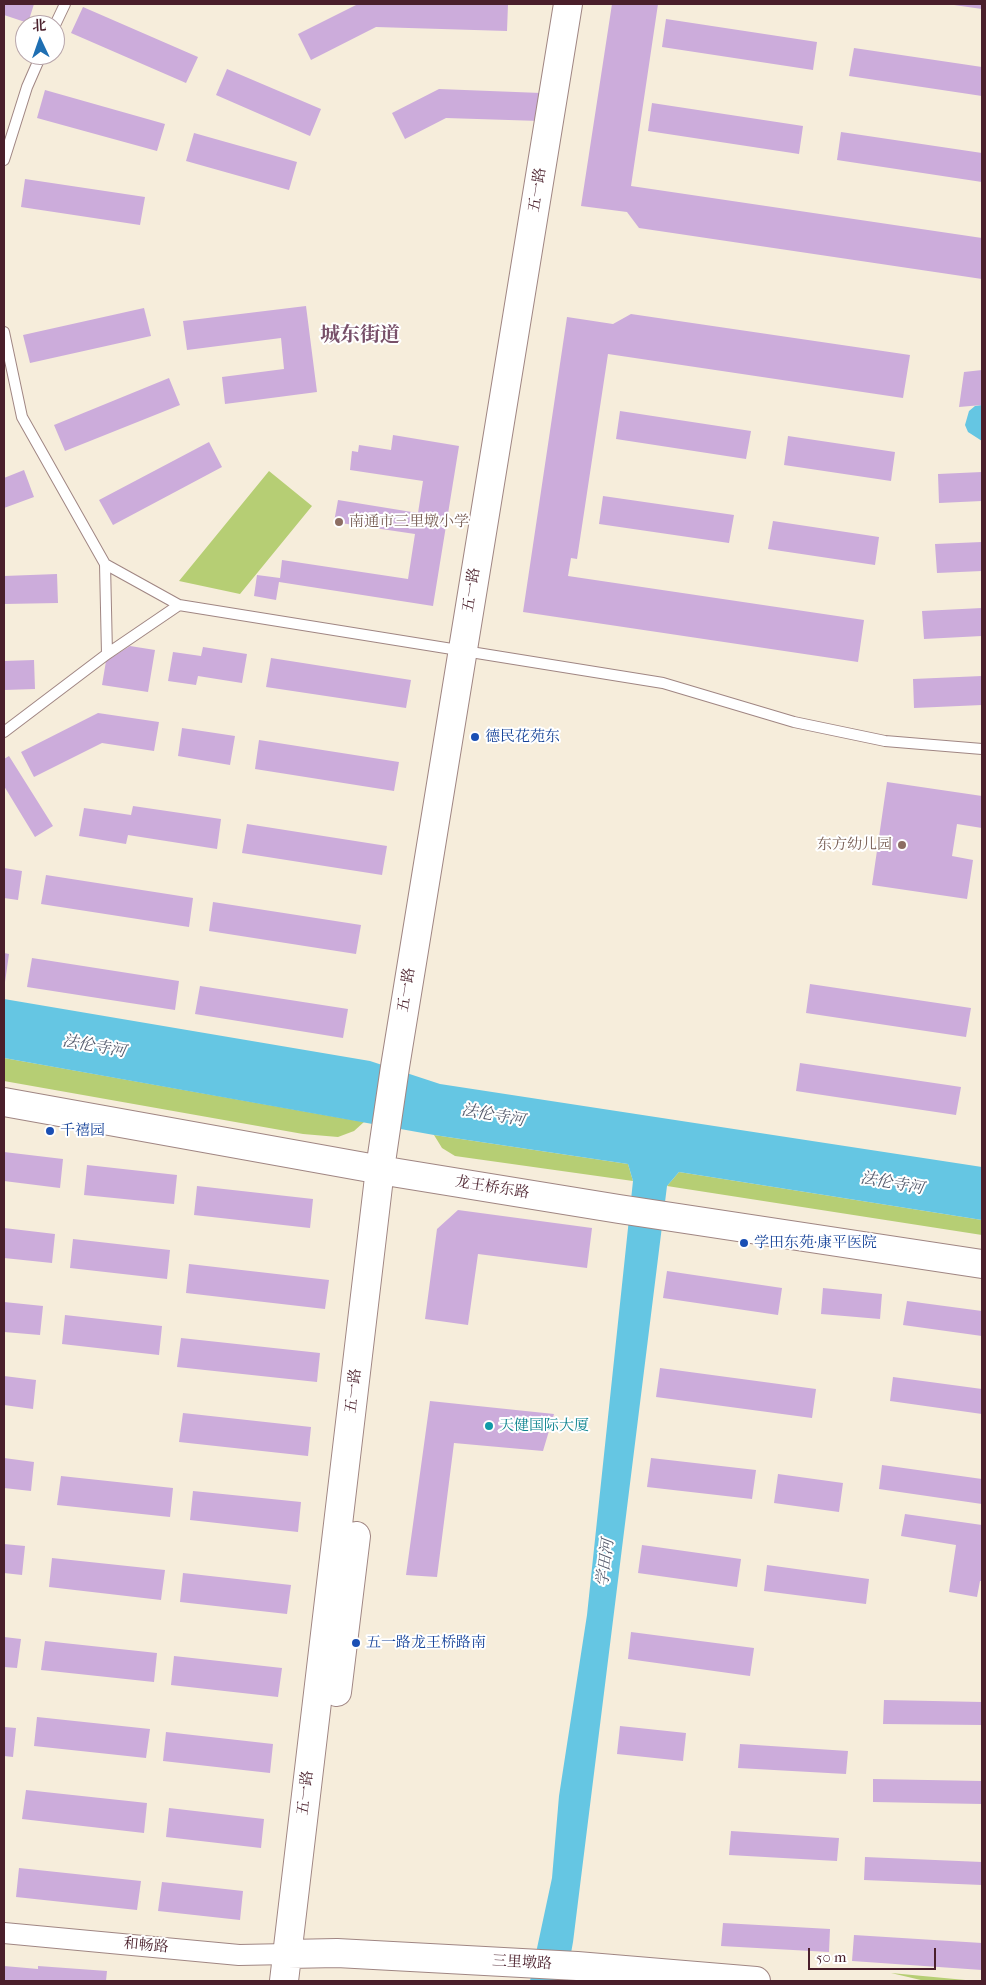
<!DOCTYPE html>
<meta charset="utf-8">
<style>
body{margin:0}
#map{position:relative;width:986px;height:1985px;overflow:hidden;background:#f6eddb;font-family:"IM FELL French Canon","Noto Serif SC",serif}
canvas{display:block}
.frame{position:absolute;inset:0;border:5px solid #4a1f2b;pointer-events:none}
.north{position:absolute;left:15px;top:15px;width:50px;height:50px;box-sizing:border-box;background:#fff;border:1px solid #b7a5aa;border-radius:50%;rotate:357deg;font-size:14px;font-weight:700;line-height:20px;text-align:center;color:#4a1f2b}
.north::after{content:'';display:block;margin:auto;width:18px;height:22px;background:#1f6fb2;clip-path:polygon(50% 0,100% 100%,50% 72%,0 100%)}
.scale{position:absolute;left:808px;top:1948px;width:128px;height:22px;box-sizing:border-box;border:2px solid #4a1f2b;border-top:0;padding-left:6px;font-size:15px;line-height:18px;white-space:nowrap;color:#4a1f2b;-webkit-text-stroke:4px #fff;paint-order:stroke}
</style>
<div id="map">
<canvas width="986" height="1985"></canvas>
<div class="frame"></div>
<div class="north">北</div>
<div class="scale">50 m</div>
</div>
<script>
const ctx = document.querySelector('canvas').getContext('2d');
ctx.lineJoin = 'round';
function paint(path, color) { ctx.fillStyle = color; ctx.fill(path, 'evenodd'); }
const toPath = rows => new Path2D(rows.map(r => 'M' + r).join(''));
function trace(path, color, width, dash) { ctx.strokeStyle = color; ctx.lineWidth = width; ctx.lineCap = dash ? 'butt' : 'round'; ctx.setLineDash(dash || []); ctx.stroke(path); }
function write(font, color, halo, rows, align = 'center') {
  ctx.font = font + ' "IM FELL French Canon","Noto Serif SC",serif'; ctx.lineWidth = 4; ctx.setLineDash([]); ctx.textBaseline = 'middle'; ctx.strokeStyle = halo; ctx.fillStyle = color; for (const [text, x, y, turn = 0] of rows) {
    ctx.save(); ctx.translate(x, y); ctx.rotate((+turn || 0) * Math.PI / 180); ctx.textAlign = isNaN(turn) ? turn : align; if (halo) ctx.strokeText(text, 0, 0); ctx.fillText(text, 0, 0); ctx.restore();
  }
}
const green = toPath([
 [269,471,312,506,240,594,179,581],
 [4,1058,364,1122,354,1131,338,1137,303,1134,4,1081],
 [434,1135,628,1164,633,1181,455,1156,442,1148],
 [679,1172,982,1220,982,1235,667,1186],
 [891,1973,976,1981,925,1981]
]);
const water = toPath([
 [982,405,982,441,968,432,965,425,969,411,975,406],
 [4,999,370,1061,440,1084,982,1167,982,1220,679,1172,667,1186,573,1942,566,1981,530,1981,552,1878,559,1796,587,1615,633,1181,628,1164,434,1135,4,1058]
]);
const building = toPath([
 [4,4,34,4,28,23,4,15],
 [358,4,508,4,507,31,376,27,311,60,298,34],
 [612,4,658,4,631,186,982,238,982,279,639,228,627,212,581,206],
 [954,4,982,4,982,9,954,5],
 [83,7,198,57,186,83,71,33],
 [666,19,817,42,813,70,662,47],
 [854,48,982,67,982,96,849,76],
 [227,69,321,109,310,136,216,95],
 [439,89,541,93,540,121,446,118,405,139,392,113],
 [45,90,165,124,157,151,37,118],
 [652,103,803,126,799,154,648,131],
 [841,132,982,153,982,182,837,160],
 [194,133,297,162,289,190,186,161],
 [25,179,145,197,140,225,21,207],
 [306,306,317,392,225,404,222,377,284,369,281,338,187,350,183,321],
 [144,308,151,336,30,363,23,335],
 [631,314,910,355,903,398,608,354,577,559,571,558,568,576,864,620,858,662,523,612,567,317,613,324],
 [982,370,982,405,959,407,964,372],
 [169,378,180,405,65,451,54,425],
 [620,411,751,431,746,459,616,439],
 [393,435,459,446,433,606,279,582,276,600,254,596,257,575,280,578,282,560,408,579,415,534,334,522,338,500,418,513,423,481,350,470,352,451,358,452,359,445,391,450],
 [788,436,895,452,891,481,784,465],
 [209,442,222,467,113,525,99,500],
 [24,470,34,497,4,508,4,478],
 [982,472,982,501,939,503,938,474],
 [603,496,734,515,729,543,599,524],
 [773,521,879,537,875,565,768,549],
 [982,542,982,571,937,573,935,544],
 [57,574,58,603,4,604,4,576],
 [982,608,982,636,924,639,922,611],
 [130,646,155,650,148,692,102,685,106,661],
 [203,647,247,654,242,683,198,676,196,685,168,681,173,652,201,656],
 [271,658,411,680,406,708,266,687],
 [34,660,35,689,4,690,4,661],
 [982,676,982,705,914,708,913,679],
 [98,713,159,722,154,751,102,743,34,777,21,752],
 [182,728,235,736,230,765,178,756],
 [259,740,399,762,394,791,255,769],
 [9,756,53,826,35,837,4,786,4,759],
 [887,782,982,796,982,828,957,824,952,856,973,860,967,899,872,885],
 [133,806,221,819,217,849,128,835,126,844,79,836,84,808,131,815],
 [247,824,387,846,382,875,242,853],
 [4,868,22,871,18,900,4,898],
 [46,875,193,898,189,927,41,904],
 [213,902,361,925,356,954,209,931],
 [4,953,9,954,5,982,4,982],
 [32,958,179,981,175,1010,27,987],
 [810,984,971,1008,966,1037,806,1013],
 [200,986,348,1009,343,1038,195,1014],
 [800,1063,961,1087,956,1115,796,1091],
 [4,1152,63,1159,60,1188,4,1181],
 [87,1165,177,1175,174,1204,84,1195],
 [197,1186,313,1199,310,1228,194,1215],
 [458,1210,592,1228,587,1268,478,1254,468,1325,425,1319,437,1229],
 [4,1228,55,1234,52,1263,4,1258],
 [73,1239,170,1250,167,1279,70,1268],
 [189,1264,329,1280,325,1309,186,1293],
 [667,1271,782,1288,778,1315,663,1298],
 [823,1288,882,1294,880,1319,821,1314],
 [907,1301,982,1311,982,1336,903,1325],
 [4,1302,43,1306,40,1335,4,1332],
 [65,1315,162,1326,159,1355,62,1344],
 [181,1338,320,1353,317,1382,177,1367],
 [660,1368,816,1389,812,1418,656,1397],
 [4,1376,36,1380,33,1409,4,1405],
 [893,1377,982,1389,982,1414,890,1401],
 [430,1401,554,1414,543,1451,454,1443,437,1577,406,1575],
 [183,1413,311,1427,308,1456,179,1442],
 [4,1458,34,1462,31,1491,4,1488],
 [651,1458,756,1470,752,1499,647,1487],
 [882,1465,982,1479,982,1504,879,1489],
 [778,1474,843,1483,839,1512,774,1503],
 [61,1476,173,1488,170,1517,57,1505],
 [193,1491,301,1502,298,1532,190,1520],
 [905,1514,982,1525,982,1581,980,1581,977,1597,949,1592,956,1545,901,1536],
 [4,1544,25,1546,22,1575,4,1573],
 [642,1545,741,1559,737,1587,638,1573],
 [52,1558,165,1570,161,1600,49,1587],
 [767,1565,869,1579,866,1604,764,1591],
 [183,1573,291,1585,287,1614,180,1602],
 [631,1632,754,1648,750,1676,628,1659],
 [4,1637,21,1639,17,1668,4,1667],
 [45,1641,157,1653,154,1682,41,1670],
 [174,1656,282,1668,278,1697,171,1685],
 [884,1700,982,1702,982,1725,883,1724],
 [37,1717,150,1729,146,1758,34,1746],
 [620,1726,686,1733,683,1761,617,1754],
 [4,1727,16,1728,13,1757,4,1756],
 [166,1732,273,1744,270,1773,163,1761],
 [740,1744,848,1751,846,1774,738,1768],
 [873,1779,982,1781,982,1804,873,1802],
 [26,1790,147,1803,144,1833,22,1819],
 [169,1808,264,1819,261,1848,166,1837],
 [731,1831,839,1838,837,1861,729,1855],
 [865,1857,982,1862,982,1885,864,1880],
 [19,1868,141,1881,137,1910,16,1897],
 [162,1882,243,1891,240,1920,158,1911],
 [723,1923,830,1929,829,1952,721,1946],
 [854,1935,982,1943,982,1970,852,1961],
 [4,1966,38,1969,38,1966,107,1971,106,1981,4,1981]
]);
const lane = toPath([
 [55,25,65,4],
 [4,160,27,87,41,55],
 [4,332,22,417,105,564,107,654,179,605],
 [105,564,179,605,663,683,794,722,885,741,982,749],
 [4,732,107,654]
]);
const street = toPath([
 [4,1933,239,1955,288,1954]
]);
const secondary = toPath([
 [4,1102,398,1173,619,1209,982,1264],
 [337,1692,356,1536],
 [288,1954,337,1953,577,1966,756,1981],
 [284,1981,380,1169,395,1067,568,4]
]);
const markers = [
 [339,522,5,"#8d6e63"],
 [475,737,5,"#1a4fb4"],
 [902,845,5,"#8d6e63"],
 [50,1131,5,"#1a4fb4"],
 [744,1243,5,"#1a4fb4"],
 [489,1426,5,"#0f9aa8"],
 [356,1643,5,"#1a4fb4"]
];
const streetNames = [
 ["五一路",538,190,-81],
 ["五一路",472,590,-81],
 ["五一路",407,990,-81],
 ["龙王桥东路",492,1188,9],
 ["五一路",354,1391,-83],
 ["五一路",306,1793,-83],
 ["和畅路",146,1946,5],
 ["三里墩路",522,1963,3]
];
const educationNames = [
 ["南通市三里墩小学",349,522],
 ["东方幼儿园",892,845,"right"]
];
const transitNames = [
 ["德民花苑东",485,737],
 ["千禧园",60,1131],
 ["学田东苑·康平医院",754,1243],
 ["五一路龙王桥路南",366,1643]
];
const cultureNames = [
 ["天健国际大厦",499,1426]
];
const waterNames = [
 ["法伦寺河",94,1047,10],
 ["法伦寺河",493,1116,10],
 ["法伦寺河",892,1184,10],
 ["学田河",606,1563,-83]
];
const districtNames = [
 ["城东街道",360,336]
];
paint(green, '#b6ce74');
paint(water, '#65c6e3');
paint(building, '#ccacdb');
trace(lane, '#a08683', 12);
trace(street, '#a08683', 22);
trace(secondary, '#a08683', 30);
trace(lane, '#fff', 10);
trace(street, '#fff', 20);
trace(secondary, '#fff', 28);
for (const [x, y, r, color] of markers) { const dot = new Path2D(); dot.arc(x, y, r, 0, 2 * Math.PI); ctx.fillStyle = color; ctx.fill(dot); trace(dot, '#fff', 2); }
write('15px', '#4a1f2b', '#fff', streetNames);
write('15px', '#785e54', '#fff', educationNames, 'left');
write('15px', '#164399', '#fff', transitNames, 'left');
write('15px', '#0d838f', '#fff', cultureNames, 'left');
write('italic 16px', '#53596b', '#fff', waterNames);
write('bold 20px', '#785069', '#fff', districtNames);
</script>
